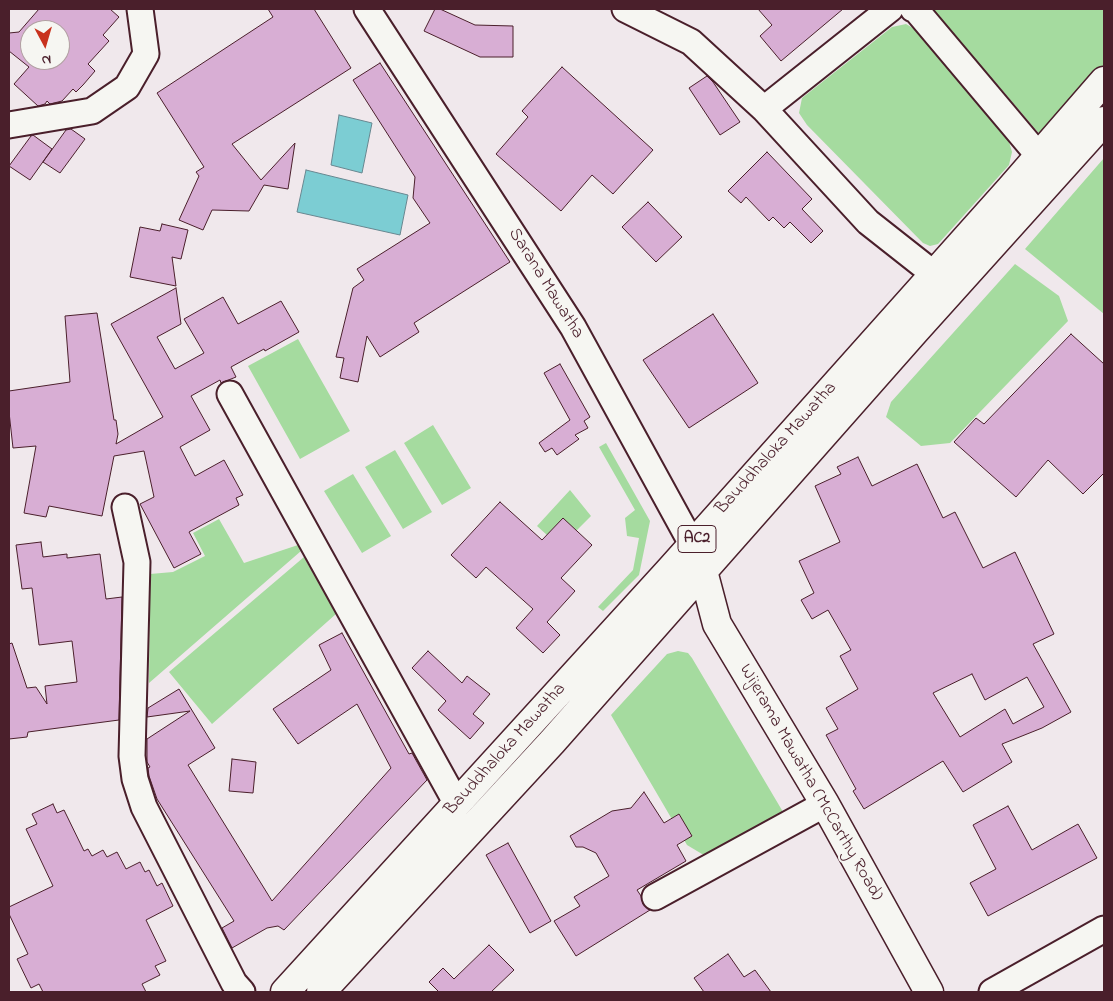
<!DOCTYPE html>
<style>
body{margin:0}
#map{position:relative;width:1113px;height:1001px;overflow:hidden;background:#f0e8ec;font-family:"Indie Flower",sans-serif}
canvas{display:block}
.frame{position:absolute;inset:0;border:10px solid #4a1f2b;pointer-events:none}
.north{position:absolute;left:20px;top:20px;width:50px;height:50px;box-sizing:border-box;background:#f6f6f2;border:1px solid #b1a0a2;border-radius:50%;rotate:174deg;font-size:14px;font-weight:700;line-height:20px;text-align:center;color:#4a1f2b}
.north::after{content:'';display:block;margin:auto;width:18px;height:22px;background:#c8321e;clip-path:polygon(50% 0,100% 100%,50% 72%,0 100%)}
</style>
<div id="map">
<canvas width="1113" height="1001"></canvas>
<div class="frame"></div>
<div class="north">N</div>
</div>
<script>
const ctx = document.querySelector('canvas').getContext('2d');
ctx.lineJoin = 'round';
function paint(path, color) { ctx.fillStyle = color; ctx.fill(path, 'evenodd'); }
const toPath = rows => new Path2D(rows.map(r => 'M' + r).join(''));
function trace(path, color, width, dash) { ctx.strokeStyle = color; ctx.lineWidth = width; ctx.lineCap = dash ? 'butt' : 'round'; ctx.setLineDash(dash || []); ctx.stroke(path); }
function write(font, color, halo, rows, align = 'center') {
  ctx.font = font + ' "Indie Flower",sans-serif'; ctx.lineWidth = 4; ctx.setLineDash([]); ctx.textBaseline = 'middle'; ctx.strokeStyle = halo; ctx.fillStyle = color; for (const [text, x, y, turn = 0] of rows) {
    ctx.save(); ctx.translate(x, y); ctx.rotate((+turn || 0) * Math.PI / 180); ctx.textAlign = isNaN(turn) ? turn : align; if (halo) ctx.strokeText(text, 0, 0); ctx.fillText(text, 0, 0); ctx.restore();
  }
}
const green = toPath([
 [929,9,1104,9,1104,72,1042,137,997,84],
 [906,24,913,28,1008,138,1012,152,1009,165,938,244,930,246,923,243,807,125,799,113,802,98,892,27],
 [1104,158,1104,314,1025,249],
 [1015,264,1059,296,1068,321,950,443,921,446,886,417,891,402],
 [298,339,350,431,300,459,248,366],
 [433,425,471,488,442,505,404,443],
 [606,443,650,521,639,575,603,611,598,607,633,570,639,538,627,536,625,518,635,510,599,447],
 [395,450,432,512,403,529,365,467],
 [353,474,391,536,362,553,324,491],
 [570,490,591,516,576,531,547,535,537,526],
 [219,519,244,563,298,545,301,551,149,683,150,574,173,572,205,556,193,533],
 [304,557,336,614,212,724,169,672],
 [678,651,688,653,692,658,786,817,711,855,702,854,687,845,611,715,667,654]
]);
const water = toPath([
 [339,115,372,123,362,173,331,165,339,115],
 [306,170,408,195,400,235,297,212,306,170]
]);
const building = toPath([
 [39,9,110,9,119,17,103,35,109,41,88,64,95,71,83,85,76,92,73,89,62,101,50,104,47,101,45,104,38,106,14,84,29,67,9,51,9,33,19,32,39,9],
 [30,30,60,30,60,60,30,60,30,30],
 [268,9,314,9,351,68,232,144,261,180,295,143,288,189,264,185,249,211,212,210,203,230,179,220,199,176,196,172,204,167,157,93,273,17,268,9],
 [435,9,440,9,475,25,513,26,513,57,480,57,424,31,435,9],
 [758,9,843,9,781,61,760,36,772,25,758,9],
 [380,63,510,262,414,323,419,332,380,357,367,336,358,382,340,378,344,358,336,357,353,288,364,280,357,269,430,223,413,198,415,177,353,80,380,63],
 [562,67,653,150,613,194,592,175,561,211,496,154,528,117,522,111,562,67],
 [707,76,713,82,740,122,720,135,689,88,707,76],
 [71,129,85,139,60,173,43,162,66,130,71,129],
 [33,135,52,149,30,180,9,166,31,136,33,135],
 [767,152,812,199,802,209,823,231,811,243,790,222,784,228,773,217,769,221,746,197,741,203,728,191,767,152],
 [648,202,682,237,656,262,622,227,648,202],
 [162,224,188,230,181,259,172,257,176,286,130,277,140,227,160,231,162,224],
 [176,288,181,324,157,337,175,369,204,353,184,319,223,297,238,324,281,301,299,332,265,351,264,349,231,367,236,377,221,383,220,380,191,396,210,430,180,447,195,476,224,460,243,495,236,498,239,505,189,532,201,554,174,568,140,504,154,497,144,451,114,456,102,516,49,506,46,517,24,513,36,446,13,448,9,412,9,391,70,382,65,316,97,313,114,420,116,420,118,434,116,444,163,417,111,324,176,288],
 [713,314,758,383,689,428,643,360,713,314],
 [1071,334,1104,364,1104,473,1083,494,1048,460,1016,497,954,442,976,418,984,424,1071,334],
 [560,364,590,417,584,421,588,428,575,435,579,439,557,455,552,448,545,452,539,443,570,420,544,373,560,364],
 [858,457,872,486,917,464,943,518,955,512,983,568,1015,552,1054,634,1033,644,1071,712,1042,728,1002,744,1012,762,963,792,943,761,864,809,853,791,856,789,826,735,838,729,826,708,858,689,840,656,851,650,828,610,812,619,801,600,814,593,799,561,840,542,815,486,841,474,837,467,858,457],
 [972,674,985,700,1027,677,1044,707,1013,724,1005,709,960,737,933,693,972,674],
 [500,502,542,540,563,518,592,545,561,578,575,591,547,622,560,635,543,653,516,628,533,609,486,567,476,578,451,555,500,502],
 [41,542,43,557,67,554,67,558,100,554,106,599,122,597,119,720,28,732,27,737,9,739,9,644,12,643,27,688,36,687,47,704,45,686,77,682,72,641,39,645,32,588,22,589,16,545,41,542],
 [342,633,409,754,412,753,427,780,284,930,278,926,267,928,232,948,222,928,234,921,157,799,149,776,148,768,150,767,147,762,147,739,190,711,147,717,148,708,179,689,215,748,188,765,272,901,391,768,357,704,298,744,273,709,331,670,319,645,342,633],
 [428,651,462,683,467,676,490,694,473,714,484,723,470,739,438,710,446,701,412,668,428,651],
 [232,759,256,762,253,793,229,791,232,759],
 [644,792,664,823,679,814,692,836,677,845,686,861,637,890,641,896,643,904,650,910,576,956,554,921,580,906,574,897,609,876,596,853,583,847,576,847,570,836,612,811,631,808,644,792],
 [53,804,57,813,64,810,84,851,88,849,92,856,103,850,107,857,117,852,126,869,140,862,145,872,149,870,157,886,162,883,173,906,146,920,166,961,155,966,160,975,142,984,146,992,43,992,39,984,31,988,17,959,28,954,9,914,9,907,53,886,26,829,37,824,32,814,53,804],
 [1008,806,1032,850,1078,824,1097,858,988,916,970,883,996,869,973,825,1008,806],
 [508,843,551,921,530,933,486,855,508,843],
 [489,945,514,970,491,992,439,992,429,982,443,968,454,979,489,945],
 [728,954,744,977,755,970,771,992,704,992,694,978,728,954]
]);
const minor = toPath([
 [367,9,573,327,692,544,700,564],
 [625,9,691,42,764,109,868,222,934,274],
 [913,9,916,10,1039,156,1055,169],
 [764,109,890,9],
 [9,125,92,111,127,87,146,54,140,9],
 [230,394,457,804],
 [125,507,137,562,132,756,135,779,144,807,234,983,242,992],
 [655,897,825,804],
 [992,992,1104,929]
]);
const major = toPath([
 [703,571,717,624,825,804,929,992],
 [285,992,670,570,1011,188,1104,81],
 [321,992,552,742,915,331,1104,121]
]);
const shields = [
 [697,539,38]
];
const shieldNames = [
 ["AC2",697,539]
];
const streetNames = [
 ["Sarana Mawatha",545,284,58],
 ["Bauddhaloka Mawatha",777,449,-48],
 ["Bauddhaloka Mawatha",506,750,-48],
 ["Wijerama Mawatha (McCarthy Road)",810,783,60]
];
paint(green, '#a5db9f');
paint(water, '#7ccdd3');
trace(water, '#688790', 1);
paint(building, '#d8aed4');
trace(building, '#4a1f2b', 1);
trace(minor, '#4a1f2b', 29);
trace(major, '#4a1f2b', 31);
trace(minor, '#f6f6f2', 25);
trace(major, '#f6f6f2', 28);
for (const [x, y, w] of shields) { const box = new Path2D(); box.roundRect(x - w / 2, y - 13.5, w, 27, 4); ctx.fillStyle = '#f6f6f2'; ctx.fill(box); trace(box, '#4a1f2b', 1); }
write('bold 16px', '#4a1f2b', null, shieldNames);
write('18px', '#4a1f2b', '#f6f6f2', streetNames);
</script>
